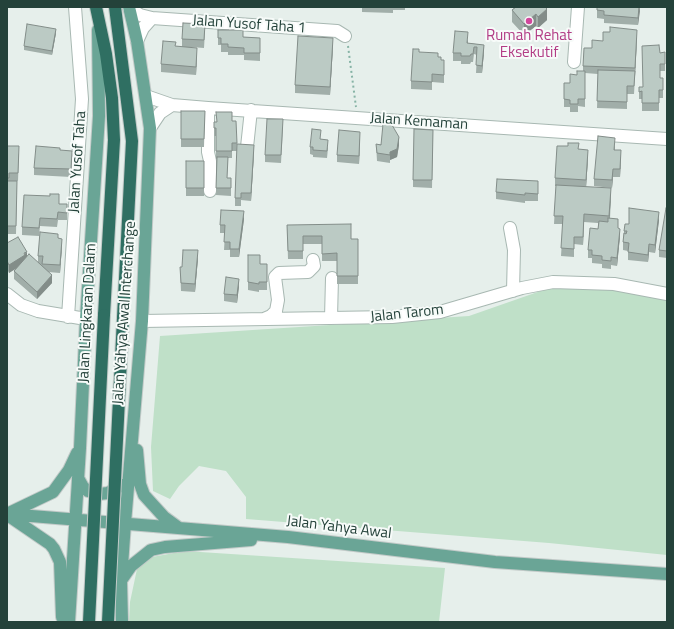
<!DOCTYPE html>
<style>
body{margin:0}
#map{position:relative;width:674px;height:629px;overflow:hidden;background:#e6efeb;font-family:"Titillium Web",sans-serif}
canvas{display:block}
.frame{position:absolute;inset:0;border:8px solid #24423a;pointer-events:none}
</style>
<div id="map">
<canvas width="674" height="629"></canvas>
<div class="frame"></div>
</div>
<script>
const ctx = document.querySelector('canvas').getContext('2d');
ctx.lineJoin = 'round';
function paint(path, color) { ctx.fillStyle = color; ctx.fill(path, 'evenodd'); }
const toPath = rows => new Path2D(rows.map(r => 'M' + r).join(''));
function trace(path, color, width, dash) { ctx.strokeStyle = color; ctx.lineWidth = width; ctx.lineCap = dash ? 'butt' : 'round'; ctx.setLineDash(dash || []); ctx.stroke(path); }
function write(font, color, halo, rows, align = 'center') {
  ctx.font = font + ' "Titillium Web",sans-serif'; ctx.lineWidth = 4; ctx.setLineDash([]); ctx.textBaseline = 'middle'; ctx.strokeStyle = halo; ctx.fillStyle = color; for (const [text, x, y, turn = 0] of rows) {
    ctx.save(); ctx.translate(x, y); ctx.rotate((+turn || 0) * Math.PI / 180); ctx.textAlign = isNaN(turn) ? turn : align; if (halo) ctx.strokeText(text, 0, 0); ctx.fillText(text, 0, 0); ctx.restore();
  }
}
const green = toPath([
 [583,284,667,299,667,555,549,543,246,519,246,497,226,471,199,466,179,486,170,499,153,491,151,447,160,336,469,316,552,287],
 [185,551,445,568,439,622,129,622,130,602,137,569,152,557]
]);
const path = toPath([
 [348,46,356,107]
]);
const minor = toPath([
 [129,8,140,15,152,18,337,31,345,36],
 [137,41,143,28,152,18],
 [574,62,578,7],
 [146,96,172,105,208,108,667,139],
 [208,108,208,152,210,161,210,191],
 [150,128,160,113,172,105],
 [247,147,251,110],
 [510,228,514,250,513,291],
 [7,294,21,305,38,311,86,319],
 [68,317,82,99,75,7],
 [331,318,332,278],
 [264,319,271,316,276,311,278,300,275,277,279,273,308,272,314,266,313,260],
 [142,321,392,317,440,312,522,288,553,282,614,284,667,294]
]);
const major = toPath([
 [137,450,140,484,144,495,164,517,179,528],
 [78,478,83,487,88,491,99,494,108,493,122,485],
 [7,514,288,537,495,562,667,574],
 [7,514,53,492,69,470,77,453],
 [9,516,50,544,54,549,60,562,62,617],
 [122,579,131,566,151,550,165,547,251,540],
 [69,622,80,448,86,319,99,116,98,30],
 [122,622,121,580,125,523,142,321,150,128,137,41,129,7]
]);
const highway = toPath([
 [96,7,106,54,112,98,114,140,104,315],
 [115,7,132,141,123,318]
]);
const highwayBridge = toPath([
 [89,622,104,315],
 [108,622,123,318]
]);
const wall = toPath([
 [362,7,405,7,405,10,393,10,393,13,362,12],
 [514,7,545,7,547,20,538,28,536,26,524,35,512,22,512,10,514,8],
 [640,7,638,25,604,23,604,19,597,18,597,10],
 [218,30,243,37,260,38,260,61,244,60,244,55,228,55,228,52,221,52,221,45,218,45],
 [205,31,204,48,191,47,197,56,196,75,161,72,161,64,176,46,182,47,182,39],
 [56,33,52,55,24,50,24,46],
 [637,38,635,76,634,94,627,94,627,109,597,108,598,74,585,73,585,107,578,106,578,112,570,112,570,107,564,107,564,83,570,83,577,75,583,71,583,66,592,48],
 [468,40,468,43,484,45,484,52,482,73,476,73,477,55,474,54,473,62,471,62,470,64,461,64,461,61,453,61,453,53],
 [333,46,330,95,295,93,295,85],
 [419,52,438,57,441,60,444,68,444,83,432,82,432,90,411,89,411,81],
 [665,52,665,71,660,71,660,78,663,78,663,98,659,98,659,111,642,111,642,99,639,99,639,87,643,87,660,53],
 [181,111,205,111,204,147,181,147],
 [236,121,237,151,232,151,232,158,228,158,227,178,231,186,231,196,216,195,217,159,216,159,216,136,214,136,214,122],
 [283,127,281,163,265,162,265,155],
 [433,130,432,188,413,187,413,180],
 [321,139,328,148,327,158,313,157,313,155,310,154,310,147],
 [360,139,359,164,337,162,337,155],
 [376,144,399,145,397,157,390,160,390,163,377,161],
 [615,145,615,150,621,158,620,177,613,177,612,188,594,186,594,179],
 [7,146,19,154,18,181,17,181,16,234,7,234],
 [568,146,579,149,588,158,586,187,611,196,610,219,618,229,620,236,617,266,611,265,611,269,602,268,602,264,592,263,592,258,588,258,588,250,598,229,598,223,584,222,583,245,574,244,574,257,561,256,563,224,554,224,556,186,555,186,555,178],
 [60,150,72,159,71,177,34,175,34,168],
 [254,153,251,201,241,200,241,206,235,206,235,198],
 [186,161,204,161,204,196,186,196],
 [538,188,538,201,525,201,525,203,496,199,496,192],
 [59,204,67,212,67,220,58,220,57,227,40,226,39,236,22,235,22,227],
 [667,208,667,258,659,257,659,250],
 [244,219,239,257,230,257,230,250,224,250,225,233,220,233,220,225],
 [659,220,655,253,649,252,648,262,628,260,628,251,623,250,623,242,624,231,629,224],
 [287,225,351,239,358,239,358,284,337,284,337,261,322,261,322,244,303,244,303,259,288,259],
 [7,243,38,263,38,256,62,246,60,273,48,272,52,283,37,299,14,279,14,271,16,268,9,273,7,269],
 [248,255,260,264,267,264,267,290,259,290,259,292,248,290],
 [198,258,195,292,181,291,180,267,182,267],
 [239,286,237,303,224,301,224,294]
]);
const shadedWall = toPath([
 [639,7,640,11,638,25,638,18],
 [547,9,547,20,538,28,538,17],
 [536,14,536,26,524,35,524,24],
 [56,29,56,33,52,55,52,51],
 [637,30,637,38,635,76,635,68],
 [333,38,333,46,330,95,330,87],
 [484,45,484,52,482,73,482,66],
 [197,48,197,56,196,75,196,67],
 [360,132,360,139,359,164,359,156],
 [399,137,399,145,397,157,390,160,390,163,390,152],
 [254,145,254,153,251,201,251,193],
 [588,150,588,158,586,188,586,180],
 [621,150,621,158,620,177,620,169],
 [613,169,613,177,612,188,612,180],
 [611,188,611,196,609,224,609,216],
 [244,211,244,219,239,257,239,249],
 [659,212,659,220,655,253,655,245],
 [584,214,584,222,583,245,583,237],
 [620,229,620,236,617,266,617,258],
 [62,239,62,246,60,273,60,265],
 [649,244,649,252,648,262,648,255],
 [198,250,198,258,195,292,195,284],
 [27,252,27,260,25,263,9,273,9,265],
 [52,275,52,283,37,299,37,292],
 [239,279,239,286,237,303,237,295]
]);
const building = toPath([
 [516,7,545,7,547,9,538,17,536,14,524,24,512,10,516,7],
 [597,7,639,7,638,18,604,15,604,11,597,10,597,7],
 [183,23,205,24,204,40,182,39,183,23],
 [27,24,56,29,52,51,24,46,27,24],
 [610,27,637,30,635,68,583,66,584,48,592,48,592,40,603,41,603,32,610,32,610,27],
 [218,30,243,30,243,37,260,38,260,53,244,53,244,48,228,47,228,44,221,44,221,38,218,38,218,30],
 [455,31,468,32,467,43,484,45,482,66,476,65,477,47,474,47,473,54,471,54,470,56,461,56,461,53,453,53,455,31],
 [298,36,333,38,330,87,295,85,298,36],
 [163,41,176,42,175,46,197,48,196,67,161,64,163,41],
 [659,45,660,53,665,52,665,64,660,64,660,78,663,78,663,90,659,90,659,103,642,103,642,91,639,92,639,87,643,87,642,46,659,45],
 [413,49,419,49,419,52,438,53,438,57,441,57,441,60,444,60,444,75,432,74,432,82,411,81,413,49],
 [598,70,635,71,634,86,627,86,627,102,597,101,598,70],
 [577,71,585,71,585,99,578,99,578,104,570,104,570,100,564,99,564,83,570,83,570,74,577,75,577,71],
 [181,111,205,111,204,139,181,139,181,111],
 [216,112,232,112,232,121,236,121,237,143,232,143,232,151,216,151,216,128,214,128,214,122,217,122,216,112],
 [267,119,283,119,281,155,265,155,267,119],
 [383,124,392,125,399,137,397,149,390,152,390,155,377,153,376,144,381,145,383,124],
 [312,129,321,130,320,139,328,140,327,151,313,150,313,147,310,147,312,129],
 [414,129,433,130,432,180,413,180,414,129],
 [339,130,360,132,359,156,337,155,339,130],
 [598,136,615,138,614,150,621,150,620,169,613,169,612,180,594,179,598,136],
 [568,143,579,143,578,149,588,150,586,180,555,178,557,146,568,146,568,143],
 [237,144,254,145,251,193,241,193,241,198,235,198,237,144],
 [7,146,19,146,18,173,9,173,9,178,7,178,7,146],
 [36,146,60,148,60,150,72,151,71,169,34,168,36,146],
 [217,157,228,157,227,178,231,178,231,188,216,188,217,157],
 [186,161,204,161,204,188,186,188,186,161],
 [497,179,538,181,538,194,525,193,525,195,496,192,497,179],
 [7,181,17,181,16,226,7,226,7,181],
 [556,185,611,188,609,216,584,214,583,237,574,237,574,249,561,248,563,216,554,216,556,185],
 [50,194,59,194,59,204,67,204,67,213,58,212,57,219,40,218,39,228,22,227,24,195,50,196,50,194],
 [629,208,659,212,655,245,649,244,648,255,628,252,629,243,623,242,624,233,626,234,627,231,624,231,625,224,629,224,629,208],
 [666,208,667,208,667,251,659,250,666,208],
 [221,210,244,211,239,249,230,249,230,242,224,242,225,225,220,225,221,210],
 [608,218,618,219,618,228,620,229,617,258,611,257,611,261,602,260,602,256,592,255,592,250,588,250,590,228,598,229,599,221,608,222,608,218],
 [351,224,351,239,358,239,358,276,337,276,337,253,322,254,322,236,303,236,303,251,288,251,287,225,351,224],
 [40,232,58,234,58,238,62,239,60,265,42,264,43,256,38,256,40,232],
 [18,237,27,252,24,253,25,255,9,265,7,261,7,251,8,251,7,250,7,243,18,237],
 [183,250,198,250,195,284,181,283,180,267,182,267,183,250],
 [29,254,52,275,37,292,14,271,29,254],
 [248,255,260,255,260,264,267,264,267,282,259,282,259,284,248,282,248,255],
 [226,277,239,279,237,295,224,294,226,277]
]);
const markers = [
 [529,21,4,"#d1479c"]
];
const streetNames = [
 ["Jalan Yusof Taha 1",249,25,4],
 ["Jalan Kemaman",419,122,4],
 ["Jalan Yusof Taha",78,162,-86],
 ["Jalan Lingkaran Dalam",88,313,-87],
 ["Jalan Yahya Awal Interchange",125,313,-86],
 ["Jalan Tarom",407,314,-6],
 ["Jalan Yahya Awal",339,528,7]
];
const hotelNames = [
 ["Rumah Rehat",529,36],
 ["Eksekutif",529,53]
];
paint(green, '#bfe0c8');
trace(minor, '#a8b8b2', 14);
trace(major, '#c2cac8', 14);
trace(highway, '#c2cac8', 14);
trace(path, '#86b3a5', 2, [2, 3]);
trace(minor, '#fff', 12);
trace(major, '#6aa596', 12);
trace(highway, '#2f6f62', 12);
trace(highwayBridge, '#c2cac8', 14, []);
trace(highwayBridge, '#2f6f62', 12);
paint(wall, '#a1aea9');
paint(shadedWall, '#838d89');
paint(building, '#bbcac4');
trace(building, '#838d89', 1);
for (const [x, y, r, color] of markers) { const dot = new Path2D(); dot.arc(x, y, r, 0, 2 * Math.PI); ctx.fillStyle = color; ctx.fill(dot); trace(dot, '#f7fbf9', 1.5); }
write('15px', '#24423a', '#f7fbf9', streetNames);
write('15px', '#b23c85', '#f7fbf9', hotelNames);
</script>
